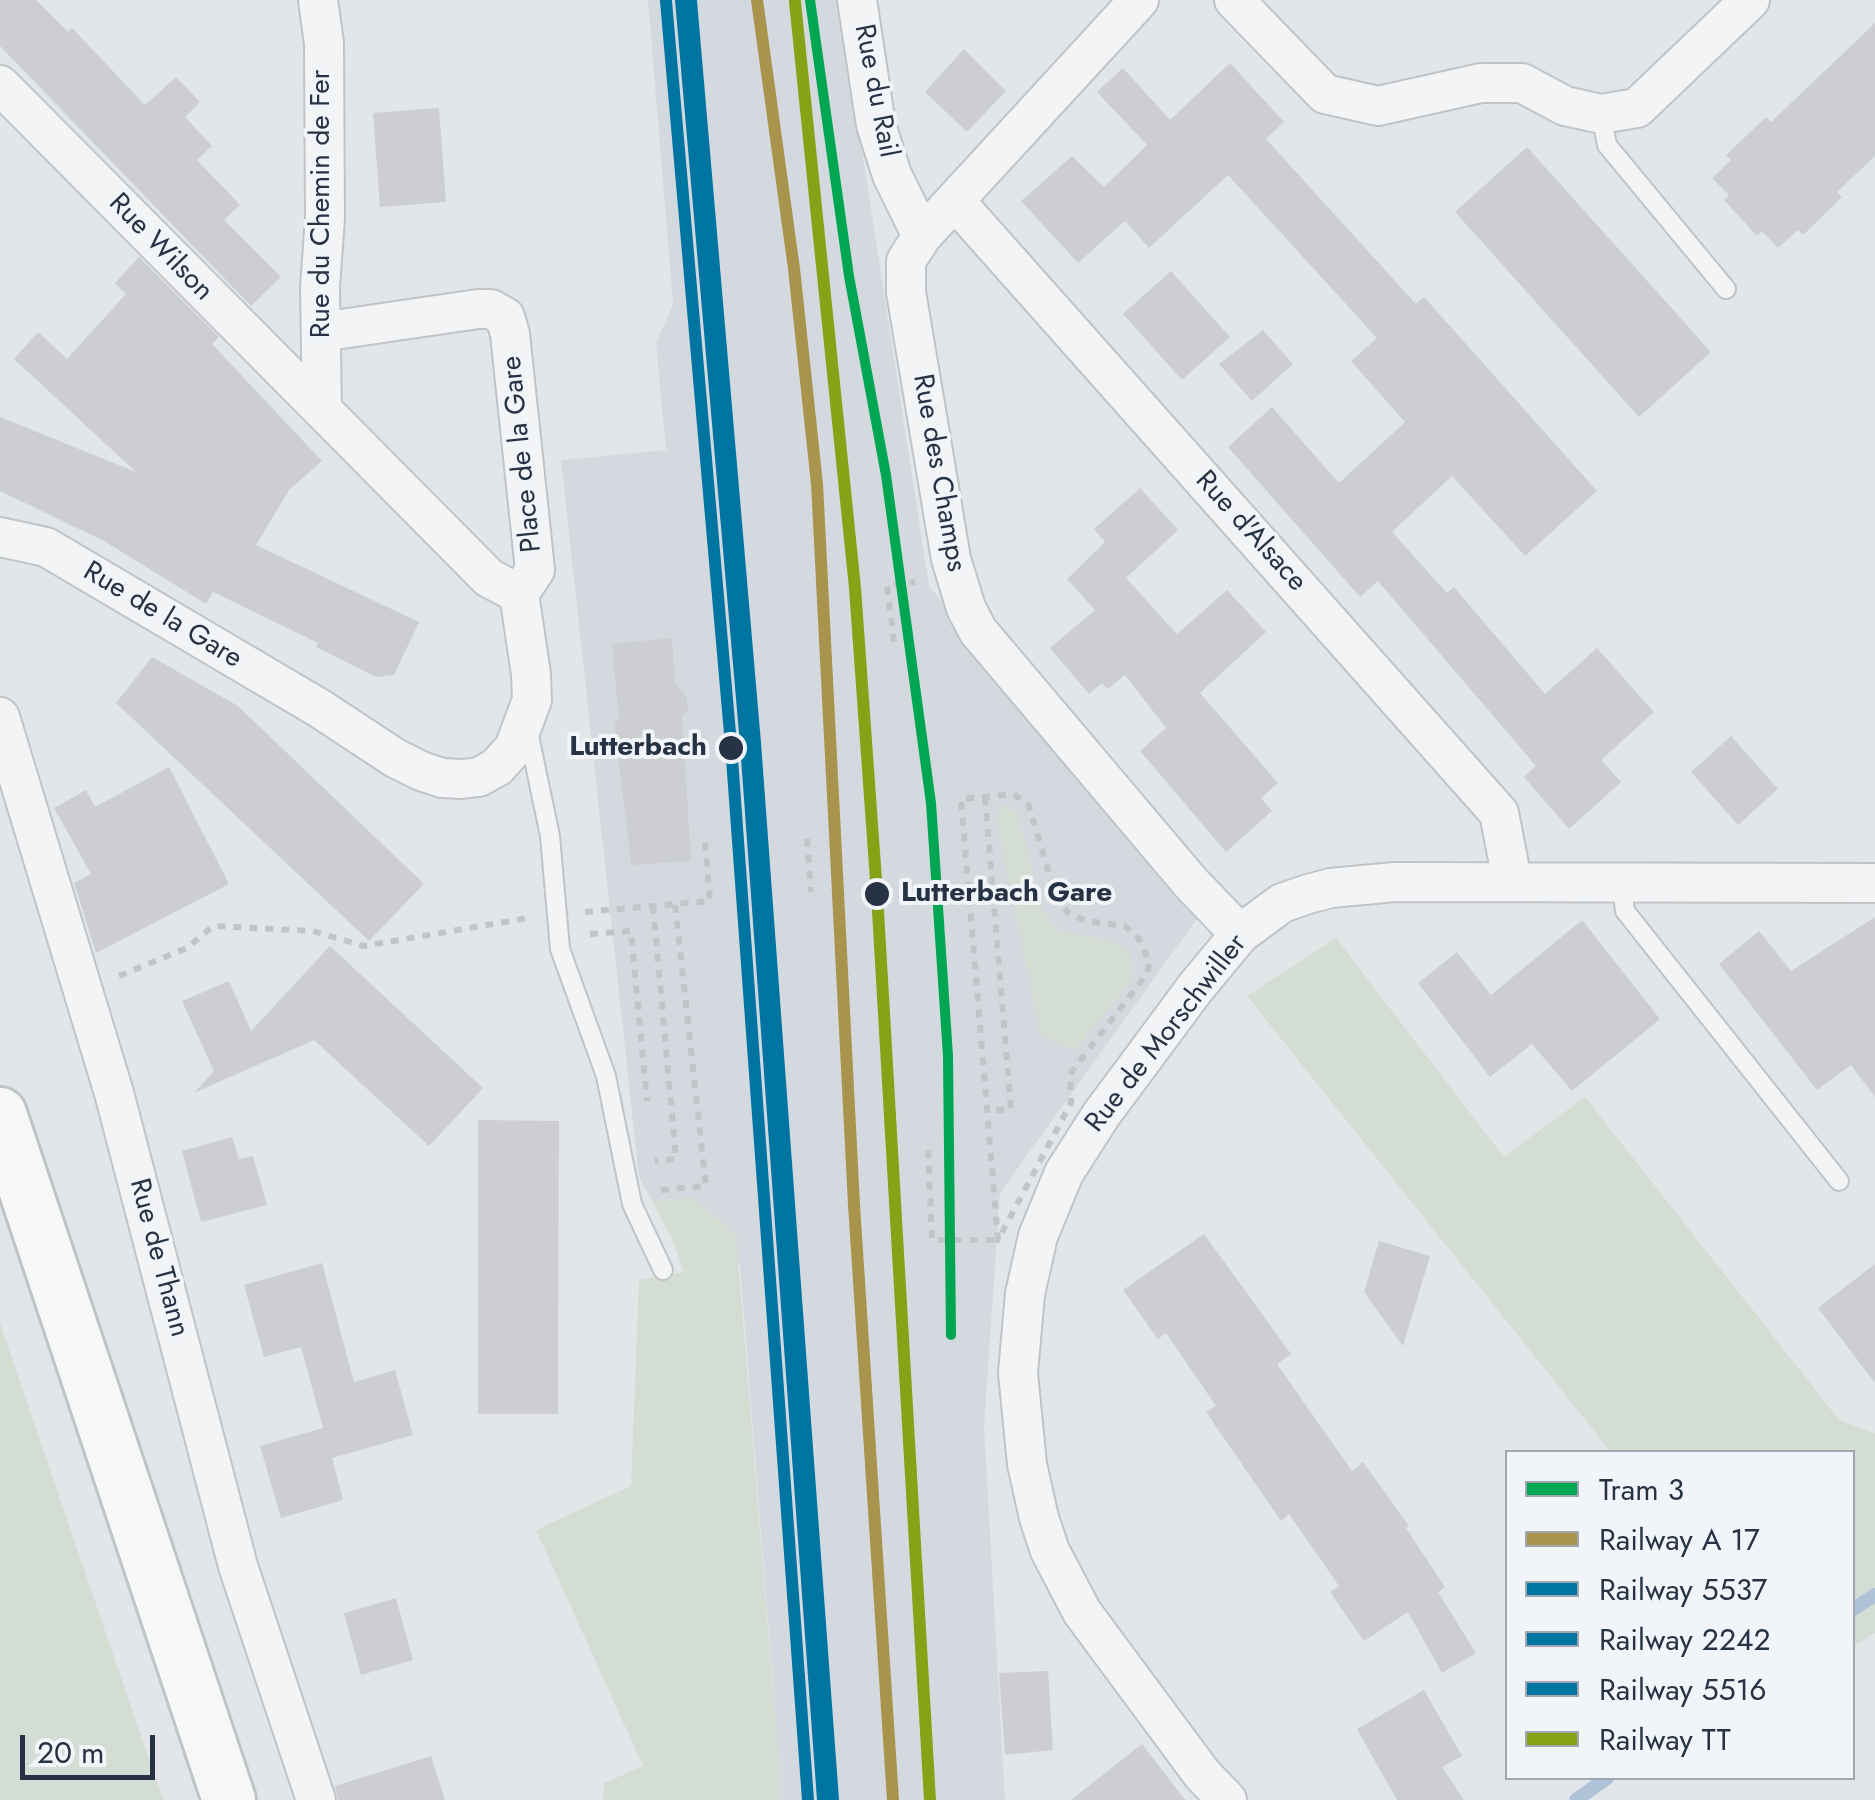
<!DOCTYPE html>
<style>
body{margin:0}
#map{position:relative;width:1875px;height:1800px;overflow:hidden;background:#e3e6e9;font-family:Jost,sans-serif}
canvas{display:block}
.legend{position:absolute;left:1505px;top:1450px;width:350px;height:330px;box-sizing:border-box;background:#f1f4f8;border:2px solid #a0a7b0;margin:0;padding:12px 18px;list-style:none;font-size:30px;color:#273345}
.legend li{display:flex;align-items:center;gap:20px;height:50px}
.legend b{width:50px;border:2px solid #a0a7b0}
.scale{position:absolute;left:20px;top:1735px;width:135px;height:45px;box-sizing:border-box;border:5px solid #273345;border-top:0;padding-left:12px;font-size:30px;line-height:35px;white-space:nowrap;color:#273345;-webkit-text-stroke:8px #f1f4f8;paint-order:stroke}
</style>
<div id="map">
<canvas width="1875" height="1800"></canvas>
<ul class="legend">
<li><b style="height:12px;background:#00a651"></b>Tram 3</li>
<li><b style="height:12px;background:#a8944d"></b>Railway A 17</li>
<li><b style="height:12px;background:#0075a1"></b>Railway 5537</li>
<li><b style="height:12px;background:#0075a1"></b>Railway 2242</li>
<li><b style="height:12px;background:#0075a1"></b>Railway 5516</li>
<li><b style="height:12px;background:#87a217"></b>Railway TT</li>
</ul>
<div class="scale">20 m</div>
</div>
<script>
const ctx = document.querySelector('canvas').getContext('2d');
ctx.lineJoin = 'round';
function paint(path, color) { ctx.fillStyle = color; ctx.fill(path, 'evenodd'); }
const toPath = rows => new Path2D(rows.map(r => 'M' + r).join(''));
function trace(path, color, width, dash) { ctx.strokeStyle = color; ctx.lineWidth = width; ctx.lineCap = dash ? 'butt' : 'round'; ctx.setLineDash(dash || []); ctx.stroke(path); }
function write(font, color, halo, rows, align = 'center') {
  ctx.font = font + ' Jost,sans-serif'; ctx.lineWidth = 8; ctx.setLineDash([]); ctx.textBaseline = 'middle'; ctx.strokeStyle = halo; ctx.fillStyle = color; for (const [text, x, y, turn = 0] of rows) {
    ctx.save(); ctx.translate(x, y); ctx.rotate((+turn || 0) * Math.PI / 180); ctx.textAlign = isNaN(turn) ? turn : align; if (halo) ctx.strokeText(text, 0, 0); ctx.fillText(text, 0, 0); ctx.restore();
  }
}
const built = toPath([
 [648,0,839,0,929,586,1201,913,1000,1193,984,1426,1005,1800,782,1800,740,1265,694,1198,652,1201,639,1177,561,460,666,450,656,343,673,304]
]);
const green = toPath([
 [1000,806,1007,806,1018,814,1042,910,1060,931,1113,941,1128,951,1135,966,1131,982,1075,1050,1040,1034,996,817],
 [1336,938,1504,1157,1585,1097,1840,1421,1875,1433,1875,1633,1853,1646,1852,1452,1611,1452,1247,996],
 [694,1198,736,1235,782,1800,603,1800,604,1783,643,1766,536,1530,631,1486,639,1280,684,1272,671,1236,652,1201],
 [0,1323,139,1730,163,1800,0,1800]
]);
const stream = toPath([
 [1852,1610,1875,1595],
 [1576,1800,1607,1778]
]);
const building = toPath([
 [0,0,36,0,68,32,72,28,145,105,176,77,200,102,185,117,212,146,197,160,240,205,224,220,281,277,251,306,0,46],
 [1875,23,1875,156,1837,192,1842,197,1803,235,1798,230,1778,248,1762,231,1757,236,1724,200,1729,195,1712,178,1731,160,1726,155,1766,117,1771,122],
 [964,49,1006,91,967,132,925,92],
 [1230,63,1284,122,1266,139,1416,304,1424,297,1597,491,1525,556,1452,476,1392,532,1447,593,1454,587,1545,694,1597,648,1654,712,1601,760,1621,782,1569,829,1524,777,1536,766,1378,581,1360,597,1228,447,1272,407,1339,483,1405,422,1351,361,1377,338,1228,175,1149,248,1125,221,1078,263,1021,201,1072,156,1104,187,1147,145,1097,92,1123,68,1170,120],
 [439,108,446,202,380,207,373,113],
 [1527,147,1711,352,1639,417,1455,212],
 [139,257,219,337,212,344,322,461,289,490,256,545,419,622,394,675,376,677,316,647,318,643,213,592,206,604,104,541,0,491,0,417,136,472,14,359,38,332,67,359,126,294,115,283],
 [1171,271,1230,337,1182,380,1123,314],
 [1263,330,1293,364,1252,401,1219,364],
 [1140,488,1178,530,1126,578,1177,634,1227,590,1266,632,1200,693,1278,783,1261,798,1272,811,1226,852,1140,751,1166,728,1125,675,1108,689,1102,683,1089,694,1050,648,1095,610,1067,579,1105,542,1094,529],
 [672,638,675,684,686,695,688,711,682,715,691,861,631,865,614,721,619,721,612,644],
 [152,657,238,706,424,884,369,941,116,703],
 [1731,736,1778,789,1738,825,1691,772],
 [169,767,229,884,96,953,74,883,91,874,54,808,86,790,95,807],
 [1875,917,1875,1097,1851,1065,1817,1090,1719,964,1759,931,1791,971],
 [1582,920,1660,1019,1572,1091,1532,1044,1490,1077,1418,983,1457,952,1491,995],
 [330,946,483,1088,429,1146,314,1040,194,1093,214,1071,182,1001,229,981,251,1031],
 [478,1120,559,1121,558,1414,478,1414],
 [232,1137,239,1159,253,1156,267,1205,201,1222,182,1151],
 [1204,1234,1291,1354,1277,1364,1352,1471,1363,1462,1409,1526,1406,1528,1445,1587,1438,1592,1476,1653,1442,1673,1408,1612,1364,1641,1330,1592,1339,1586,1289,1514,1281,1521,1206,1412,1216,1406,1166,1333,1158,1339,1123,1290],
 [1379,1241,1430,1256,1403,1346,1364,1292],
 [322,1263,354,1382,395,1370,413,1435,332,1458,343,1500,281,1518,260,1446,323,1428,301,1347,264,1357,244,1285],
 [1875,1264,1875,1383,1818,1308],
 [396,1598,413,1660,361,1675,344,1613],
 [1048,1671,1053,1750,1005,1755,999,1673],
 [1424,1690,1462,1756,1442,1767,1464,1800,1397,1800,1357,1729],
 [1142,1744,1185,1800,1071,1800],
 [431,1756,445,1800,338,1800,335,1786]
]);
const path = toPath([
 [894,642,887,585,915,582],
 [1014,794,1029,806,1056,897,1069,914,1087,921,1125,926,1139,939,1150,964,1146,975,1070,1074,1071,1103,998,1240,961,799,1014,794],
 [985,797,1011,1109,988,1111],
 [807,839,811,892],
 [653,906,676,1159,655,1161],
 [585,912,710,901,705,842],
 [590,934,631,931,647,1101],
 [119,976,187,948,213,926,313,931,364,946,528,918],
 [928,1150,932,1240,994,1240],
 [661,1190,706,1186,675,904]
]);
const service = toPath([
 [1601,114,1607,145,1726,289],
 [528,731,550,836,560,949,606,1076,632,1204,663,1270],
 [1621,881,1625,911,1839,1181]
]);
const minor = toPath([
 [318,0,324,43,325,218,320,287,322,409],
 [857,0,876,125,892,175,922,236],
 [1139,0,922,236,906,261,906,292,951,559,966,608,978,631,1191,883,1240,934],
 [1234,0,1325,94,1378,106,1481,83,1522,83,1565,106,1601,114,1637,108,1750,0],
 [0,85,489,578,519,594],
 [955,201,1499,813,1512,880],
 [0,537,46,547,319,708,395,758,421,771,442,778,462,779,479,777,497,767,514,748,532,700,531,674,519,594,535,570,510,334,505,317,491,309,478,309,321,332],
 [0,717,114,1093,238,1566,316,1800],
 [1227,1800,1202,1774,1082,1612,1050,1551,1039,1518,1027,1464,1018,1373,1025,1294,1038,1236,1064,1173,1101,1115,1196,987,1240,934,1282,903,1308,894,1331,888,1395,882,1875,883]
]);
const secondary = toPath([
 [0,1114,229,1800]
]);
const rail1 = toPath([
 [757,0,794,269,817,484,854,1205,893,1800]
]);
const rail2 = toPath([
 [691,1,755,743,833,1800]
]);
const rail3 = toPath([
 [681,0,746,744,823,1800]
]);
const rail4 = toPath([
 [666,1,731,745,808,1800]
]);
const rail5 = toPath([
 [795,2,855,588,877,894,930,1800]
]);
const tram1 = toPath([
 [810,0,849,276,886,475,931,803,948,1056,951,1335]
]);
const markers = [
 [731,748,14,"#273345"],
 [877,894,14,"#273345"]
];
const streetNames = [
 ["Rue du Rail",875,91,79],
 ["Rue du Chemin de Fer",322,204,-90],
 ["Rue Wilson",160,248,46],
 ["Place de la Gare",523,454,-96],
 ["Rue des Champs",938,473,80],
 ["Rue d'Alsace",1250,532,48],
 ["Rue de la Gare",162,616,31],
 ["Rue de Morschwiller",1167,1034,-52],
 ["Rue de Thann",158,1258,75]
];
const stopNames = [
 ["Lutterbach",707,748],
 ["Lutterbach Gare",901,894,"left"]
];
paint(built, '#d4d9e0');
paint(green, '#d4ddd3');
trace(stream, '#aec3d7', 14);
paint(building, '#ccced2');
trace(service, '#c1c4c7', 22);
trace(minor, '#c1c4c7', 42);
trace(secondary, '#c1c4c7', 58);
trace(path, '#c1c4c9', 6, [8, 8]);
trace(service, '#f3f4f5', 18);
trace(minor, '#f3f4f5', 38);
trace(secondary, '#f6f7f7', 52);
trace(rail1, '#a8944d', 12);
trace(rail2, '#0075a1', 12);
trace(rail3, '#0075a1', 12);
trace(rail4, '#0075a1', 12);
trace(rail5, '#87a217', 12);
trace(tram1, '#00a651', 10);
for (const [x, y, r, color] of markers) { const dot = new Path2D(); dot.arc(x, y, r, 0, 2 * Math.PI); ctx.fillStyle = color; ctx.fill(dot); trace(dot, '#f1f4f8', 4); }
write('28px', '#273345', '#f1f4f8', streetNames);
write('bold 28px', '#273345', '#f1f4f8', stopNames, 'right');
</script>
